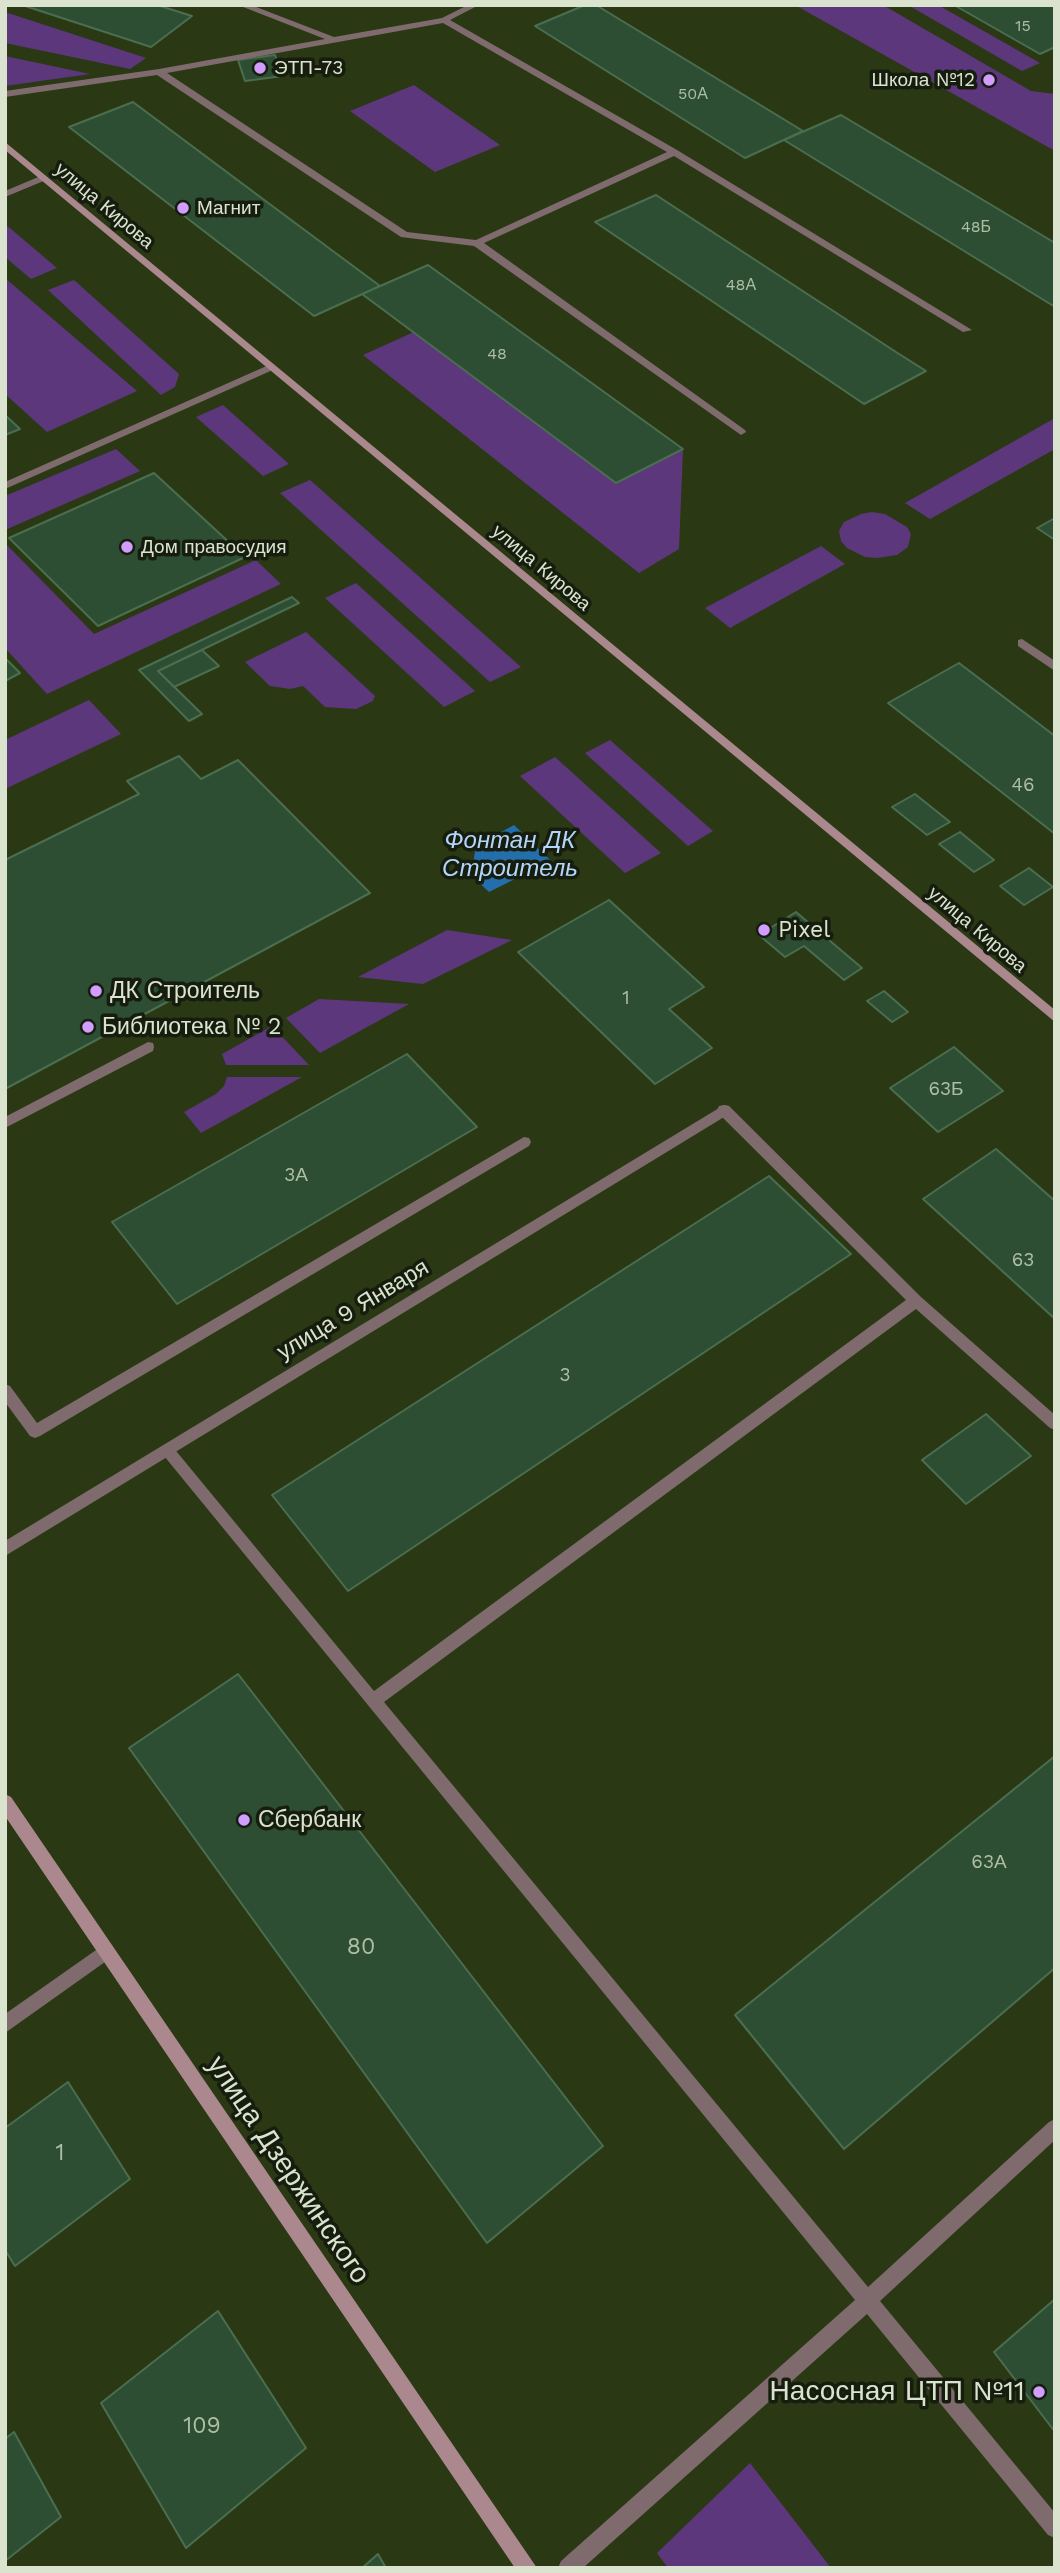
<!DOCTYPE html>
<meta charset="utf-8">
<style>
body{margin:0}
#map{position:relative;width:1060px;height:2573px;overflow:hidden;background:#2a3914;font-family:"Work Sans",sans-serif}
canvas{display:block}
.frame{position:absolute;inset:0;border:7px solid #d9e3cd;pointer-events:none}
</style>
<div id="map">
<canvas width="1060" height="2573"></canvas>
<div class="frame"></div>
</div>
<script>
const ctx = document.querySelector('canvas').getContext('2d');
ctx.lineJoin = 'round';
function paint(path, color) { ctx.fillStyle = color; ctx.fill(path, 'evenodd'); }
const toPath = rows => new Path2D(rows.map(r => 'M' + r).join(''));
function trace(path, color, width, dash) { ctx.strokeStyle = color; ctx.lineWidth = width; ctx.lineCap = dash ? 'butt' : 'round'; ctx.setLineDash(dash || []); ctx.stroke(path); }
function write(font, color, halo, rows, align = 'center') {
  ctx.font = font + ' "Work Sans",sans-serif'; ctx.lineWidth = 7; ctx.setLineDash([]); ctx.textBaseline = 'middle'; ctx.strokeStyle = halo; ctx.fillStyle = color; for (const [text, x, y, turn = 0] of rows) {
    ctx.save(); ctx.translate(x, y); ctx.rotate((+turn || 0) * Math.PI / 180); ctx.textAlign = isNaN(turn) ? turn : align; if (halo) ctx.strokeText(text, 0, 0); ctx.fillText(text, 0, 0); ctx.restore();
  }
}
const green = toPath([
 [795,5,883,5,1031,91,1055,94,1055,151],
 [908,5,938,5,1040,63,1022,71],
 [5,12,146,58,130,69,5,43],
 [5,56,90,74,5,86],
 [414,85,500,145,435,172,350,111],
 [5,224,57,268,31,279,5,257],
 [5,278,137,391,47,432,5,394],
 [74,280,179,374,175,387,161,395,48,290],
 [414,332,616,483,683,449,679,549,639,573,363,355],
 [223,405,289,464,263,476,196,417],
 [1055,418,1055,449,930,519,905,503],
 [116,449,140,471,5,530,5,496],
 [310,480,521,667,490,682,280,493],
 [872,512,885,514,907,527,911,534,908,547,897,555,877,558,865,557,847,548,841,541,839,531,844,522,861,514],
 [5,543,94,634,256,560,281,584,47,694,5,648],
 [821,546,845,564,730,628,705,608],
 [356,583,475,691,444,707,325,598],
 [306,632,375,696,373,701,356,709,325,707,303,686,290,689,270,686,245,662],
 [89,700,121,734,5,789,5,740],
 [610,740,713,831,688,846,585,753],
 [555,757,661,853,625,873,520,776],
 [447,930,512,940,423,984,358,977],
 [319,999,409,1004,320,1053,286,1018],
 [272,1026,309,1065,226,1065,222,1054],
 [227,1077,302,1077,201,1133,184,1112,216,1094,224,1086],
 [750,2463,831,2568,668,2568,657,2553]
]);
const water = toPath([
 [514,825,551,861,489,892,471,875,476,846]
]);
const building = toPath([
 [22,5,157,5,192,16,151,47,22,5],
 [585,5,596,5,803,131,745,158,535,26,585,5],
 [954,5,1055,5,1055,47,1040,54,954,5],
 [275,55,283,76,245,81,238,60,275,55],
 [133,102,279,211,380,286,314,316,69,127,133,102],
 [841,115,1055,243,1055,307,784,140,841,115],
 [656,195,896,352,926,371,864,404,595,222,656,195],
 [428,265,582,376,683,449,616,483,362,294,428,265],
 [5,415,20,429,5,435,5,415],
 [154,473,245,557,98,626,9,538,154,473],
 [1055,518,1055,540,1037,528,1055,518],
 [292,597,299,603,158,671,202,714,189,721,139,670,292,597],
 [202,650,219,666,174,687,158,671,202,650],
 [5,658,20,673,5,681,5,658],
 [959,663,1055,736,1055,834,888,703,959,663],
 [179,756,201,779,238,760,370,893,5,1089,5,860,139,794,127,781,179,756],
 [915,794,950,822,927,835,892,807,915,794],
 [960,832,994,860,974,872,939,844,960,832],
 [1029,868,1053,887,1024,905,1000,886,1029,868],
 [609,900,704,987,669,1009,712,1048,655,1084,518,952,609,900],
 [796,912,862,968,844,980,804,946,785,957,759,935,796,912],
 [884,991,908,1012,892,1022,867,1001,884,991],
 [954,1047,1003,1091,938,1132,890,1088,954,1047],
 [407,1054,477,1127,177,1304,112,1222,407,1054],
 [996,1149,1055,1201,1055,1319,923,1199,996,1149],
 [769,1176,851,1254,348,1591,272,1495,769,1176],
 [986,1414,1031,1456,966,1504,922,1460,986,1414],
 [238,1674,603,2146,487,2243,129,1748,238,1674],
 [1055,1756,1055,1968,844,2149,735,2015,1055,1756],
 [68,2082,130,2179,15,2266,5,2250,5,2128,68,2082],
 [1055,2299,1055,2432,994,2352,1055,2299],
 [218,2311,306,2448,186,2548,101,2403,218,2311],
 [14,2432,61,2517,5,2561,5,2439,14,2432],
 [378,2554,386,2568,362,2568,378,2554]
]);
const service = toPath([
 [238,5,251,5,334,37,442,18,468,5,479,5,450,20,677,150,972,330,963,332,674,156,484,243,745,430,746,432,741,435,474,246,401,237,157,75,5,97,5,91,159,69,325,39,238,5],
 [443,23,667,152,476,240,407,232,167,73,443,23],
 [43,175,48,178,46,180,5,197,5,191,43,175],
 [271,364,275,365,275,369,5,489,5,482,271,364],
 [1022,639,1055,661,1055,671,1018,646,1018,640,1022,639],
 [148,1042,153,1043,154,1047,153,1051,5,1128,5,1117,148,1042],
 [724,1105,729,1106,921,1297,1055,1415,1055,1430,1050,1428,916,1309,384,1702,868,2287,1049,2122,1055,2119,1055,2140,880,2301,1055,2513,1055,2538,1048,2535,867,2314,583,2568,558,2568,561,2561,855,2300,160,1451,162,1446,167,1445,172,1446,374,1691,906,1300,719,1114,717,1110,719,1106,724,1105],
 [524,1137,529,1138,531,1142,529,1146,40,1436,35,1438,30,1436,5,1402,5,1384,10,1386,37,1423,524,1137]
]);
const minor = toPath([
 [724,1105,729,1106,731,1110,729,1114,5,1556,5,1541,724,1105],
 [106,1943,112,1945,114,1951,112,1957,5,2033,5,2014,106,1943]
]);
const secondary = toPath([
 [5,142,1055,1010,1055,1022,5,150,5,142],
 [5,1794,11,1797,537,2568,515,2568,5,1816,5,1794]
]);
const markers = [
 [260,68,7,"#d19dfe"],
 [989,80,7,"#d19dfe"],
 [183,208,7,"#d19dfe"],
 [127,547,7,"#d19dfe"],
 [764,930,7,"#d19dfe"],
 [96,991,7,"#d19dfe"],
 [88,1027,7,"#d19dfe"],
 [244,1820,7,"#d19dfe"],
 [1039,2392,7,"#d19dfe"]
];
const farNumbernames = [
 ["15",1023,26],
 ["50А",693,94],
 ["48Б",976,227],
 ["48А",741,285],
 ["48",497,354]
];
const farPoinames = [
 ["ЭТП-73",274,68],
 ["Школа №12",975,80,"right"],
 ["Магнит",197,208],
 ["Дом правосудия",141,547]
];
const farStreetnames = [
 ["улица Кирова",104,206,40],
 ["улица Кирова",541,568,40],
 ["улица Кирова",977,930,40]
];
const numberNames = [
 ["46",1023,785],
 ["1",626,998],
 ["63Б",946,1089],
 ["3А",296,1175],
 ["63",1023,1260],
 ["3",565,1375],
 ["63А",989,1862]
];
const poiNames = [
 ["Pixel",778,930],
 ["ДК Строитель",110,991],
 ["Библиотека № 2",102,1027],
 ["Сбербанк",258,1820]
];
const streetNames = [
 ["улица 9 Января",353,1310,-31]
];
const nearNumbernames = [
 ["80",361,1947],
 ["1",60,2153],
 ["109",202,2426]
];
const waterNames = [
 ["Фонтан ДК",510,841],
 ["Строитель",510,869]
];
const nearStreetnames = [
 ["улица Дзержинского",288,2170,56]
];
const nearPoinames = [
 ["Насосная ЦТП №11",1025,2392]
];
paint(green, '#5d377b');
paint(water, '#246eac');
paint(building, '#2d4e32');
trace(building, '#4b6d50', 2);
paint(service, '#7f6a6d');
paint(minor, '#7f6a6d');
paint(secondary, '#aa888d');
for (const [x, y, r, color] of markers) { const dot = new Path2D(); dot.arc(x, y, r, 0, 2 * Math.PI); ctx.fillStyle = color; ctx.fill(dot); trace(dot, '#161d0e', 2.5); }
write('16px', '#aebea6', null, farNumbernames);
write('19px', '#d9e3cd', '#161d0e', farPoinames, 'left');
write('19px', '#d9e3cd', '#161d0e', farStreetnames);
write('19px', '#aebea6', null, numberNames);
write('23px', '#d9e3cd', '#161d0e', poiNames, 'left');
write('23px', '#d9e3cd', '#161d0e', streetNames);
write('23px', '#aebea6', null, nearNumbernames);
write('italic 24px', '#b3d6f8', '#161d0e', waterNames);
write('28px', '#d9e3cd', '#161d0e', nearStreetnames);
write('28px', '#d9e3cd', '#161d0e', nearPoinames, 'right');
</script>
